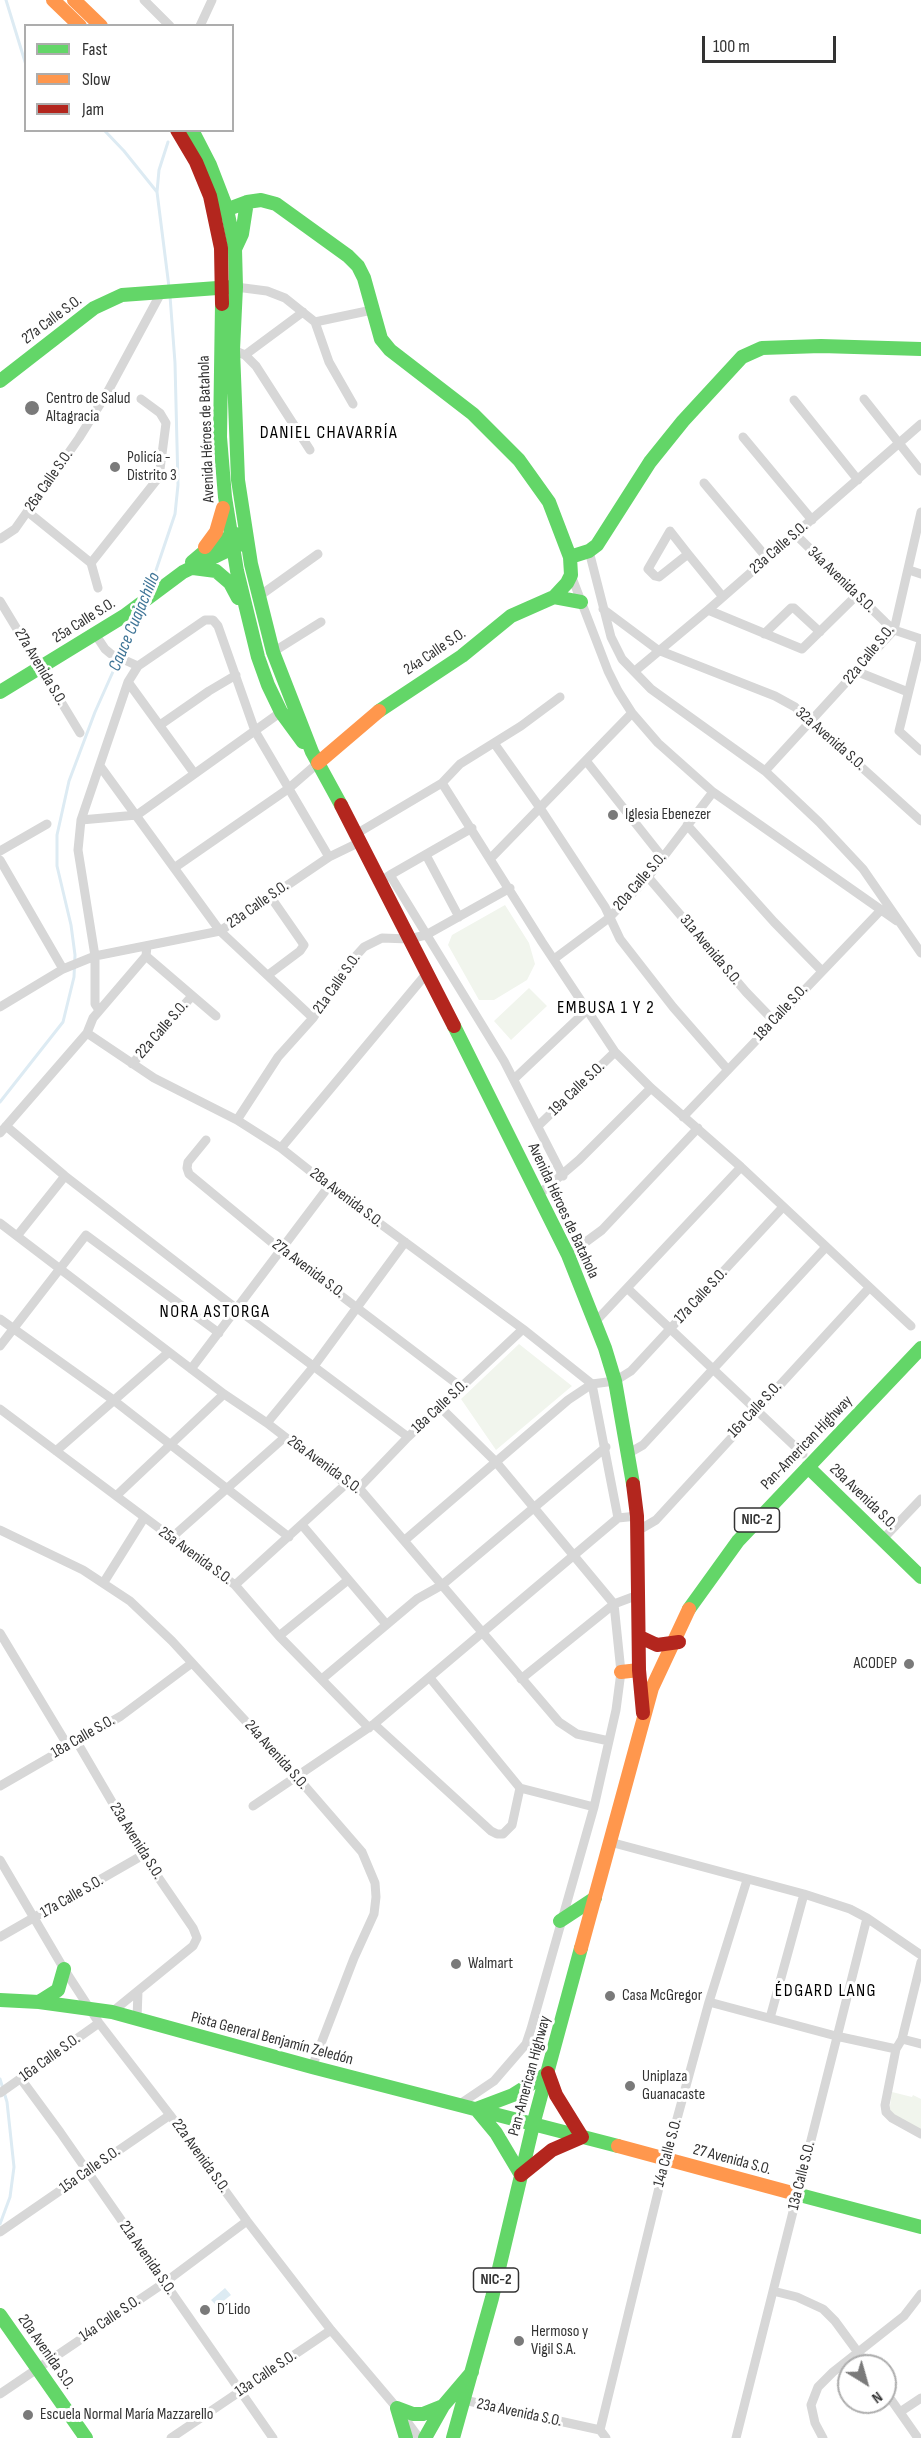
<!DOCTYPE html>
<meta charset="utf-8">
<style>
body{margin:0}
#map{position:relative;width:921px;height:2438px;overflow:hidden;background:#fff;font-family:"Sofia Sans Condensed",sans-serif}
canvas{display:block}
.legend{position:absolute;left:24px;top:24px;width:210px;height:108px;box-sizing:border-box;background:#fff;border:2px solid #adadad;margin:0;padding:8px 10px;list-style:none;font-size:18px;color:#333}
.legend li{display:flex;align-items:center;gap:12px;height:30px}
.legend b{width:30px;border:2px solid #adadad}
.north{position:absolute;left:837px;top:2354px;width:60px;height:60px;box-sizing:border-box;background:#fff;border:2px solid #adadad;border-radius:50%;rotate:143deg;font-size:16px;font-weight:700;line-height:24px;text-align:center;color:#333}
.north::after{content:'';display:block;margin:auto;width:21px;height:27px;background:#7a7a7a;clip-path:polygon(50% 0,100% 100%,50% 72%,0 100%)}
.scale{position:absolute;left:702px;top:36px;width:134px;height:27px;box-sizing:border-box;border:3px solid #333;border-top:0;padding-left:8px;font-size:18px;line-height:21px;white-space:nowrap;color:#333;-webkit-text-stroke:4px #fff;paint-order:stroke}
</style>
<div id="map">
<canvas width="921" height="2438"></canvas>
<ul class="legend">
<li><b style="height:8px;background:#63d668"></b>Fast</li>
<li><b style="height:8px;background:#ff974d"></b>Slow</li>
<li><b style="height:8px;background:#b3261e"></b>Jam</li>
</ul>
<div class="north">N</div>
<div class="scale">100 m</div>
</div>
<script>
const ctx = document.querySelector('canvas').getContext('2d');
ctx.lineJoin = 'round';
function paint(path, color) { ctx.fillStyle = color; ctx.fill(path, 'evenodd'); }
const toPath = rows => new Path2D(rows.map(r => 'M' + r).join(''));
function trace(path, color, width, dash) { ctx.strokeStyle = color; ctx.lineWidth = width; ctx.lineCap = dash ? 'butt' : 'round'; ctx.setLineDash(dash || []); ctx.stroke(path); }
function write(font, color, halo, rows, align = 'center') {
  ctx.font = font + ' "Sofia Sans Condensed",sans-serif'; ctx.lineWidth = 6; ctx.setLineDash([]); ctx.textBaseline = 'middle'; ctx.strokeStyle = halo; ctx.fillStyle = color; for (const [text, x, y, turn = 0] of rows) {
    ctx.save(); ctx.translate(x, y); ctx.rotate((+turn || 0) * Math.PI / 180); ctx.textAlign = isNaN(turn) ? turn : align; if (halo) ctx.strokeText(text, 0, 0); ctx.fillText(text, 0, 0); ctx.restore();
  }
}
const green = toPath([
 [505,905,529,943,535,964,527,980,494,1000,479,1000,448,945,452,935],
 [529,988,547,1006,511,1040,494,1021],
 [519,1344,572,1386,496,1450,461,1399],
 [892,2092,912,2097,913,2095,921,2099,921,2130,889,2113]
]);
const water = toPath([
 [225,2288,231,2295,217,2306,211,2300]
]);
const stream = toPath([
 [6,0,26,65],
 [104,130,124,151,157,192],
 [168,142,159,170,157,192,169,287],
 [149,591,175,514,178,485,175,363,170,296],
 [0,1102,63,1022,74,977,75,955,71,925,57,866,57,835,69,781,95,712,140,611],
 [0,2079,7,2102,14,2167,10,2197,0,2224]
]);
const street = toPath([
 [144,0,170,26],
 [200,26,212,0],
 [236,287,267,291,285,298,315,322,329,362,353,404],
 [315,322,372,310],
 [233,350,245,355,256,366,310,450],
 [245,355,303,312],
 [864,399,921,471],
 [794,400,858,480],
 [743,437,812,520],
 [704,483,767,558],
 [28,512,91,563],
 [795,534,885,622,894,630,921,639],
 [0,539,15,529,79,438,107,393,162,291],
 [589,551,611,637,622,659,651,689,765,771,819,822,863,869,921,953],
 [688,554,659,577,655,576,648,569,670,531,688,554,723,597],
 [909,570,921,574],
 [571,575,608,671,618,691,632,713,658,743,713,792,897,921],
 [98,588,91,563,159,477,166,423,160,413,141,399],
 [258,597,318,554],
 [0,601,80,733],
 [603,609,658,650,775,696,795,707,921,821],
 [708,610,802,649,856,596],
 [95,634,105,649,111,654,138,666],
 [764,634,791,608,794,608,820,632],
 [921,641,899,731,921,751],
 [273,652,321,622],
 [635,671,708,610,921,424],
 [858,672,908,692],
 [128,682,194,773],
 [160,725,209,691,236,675],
 [494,743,540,808,605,907,620,939,673,1007,728,1070],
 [587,762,663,858],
 [100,766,220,931,313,1018],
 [765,771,894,630,921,512],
 [442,783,542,942,615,1052,651,1088,741,1167,911,1326],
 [81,820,137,815,281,712],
 [687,825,774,922,821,970],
 [356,834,442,783,460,764,521,726,560,697],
 [0,851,47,824],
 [426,855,459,917],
 [491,858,632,713],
 [0,860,63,969],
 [174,868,288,789,318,763],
 [390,875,472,828],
 [648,877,746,992,774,1021],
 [381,881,390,875,504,1061,563,1176],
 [146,956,216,1016],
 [554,959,609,918,627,899,648,877,713,792],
 [268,975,300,951,304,945,270,896],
 [0,1007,63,969,95,956,220,931,329,857,360,842],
 [99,1010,95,1004,95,956,78,850,81,820,128,682,138,666,205,620,213,620,218,626,255,731,329,857],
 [87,1033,154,1078,237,1120,281,1148,329,1186,523,1329,592,1384],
 [132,1064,192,996],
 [514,1079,587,1010],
 [683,1117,881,910],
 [237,1120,278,1057,313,1018,345,968,364,947,382,938,409,939,426,935,510,888],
 [6,1126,65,1176,237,1309,408,1437],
 [538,1126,615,1052],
 [0,1133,87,1033,93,1018,146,956,147,946],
 [206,1140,188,1162,187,1168,189,1174,281,1250,461,1387],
 [281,1148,427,973],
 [538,1195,579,1160,651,1088],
 [0,1223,224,1394,267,1423,346,1484,359,1488,559,1722,577,1734,609,1741],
 [17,1236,65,1176],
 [568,1255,602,1230,698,1128],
 [627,1288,803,1454],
 [0,1319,112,1399,289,1537],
 [595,1322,741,1167],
 [0,1346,86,1235,219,1333],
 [191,1369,329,1186],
 [592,1384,618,1518],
 [440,1407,496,1462,614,1604,521,1679],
 [0,1409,235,1585,279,1636,369,1728],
 [267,1423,314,1366,405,1242],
 [56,1451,169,1352],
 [629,1453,643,1445,826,1247],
 [359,1488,408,1437,523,1329],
 [116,1496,224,1394],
 [302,1525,386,1624],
 [0,1530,83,1570,130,1601,172,1641,297,1777,362,1852,375,1883,376,1897,374,1914,354,1958,312,2067],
 [639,1530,656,1520,869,1288],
 [170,1539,285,1437],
 [883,1539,921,1499],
 [405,1540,568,1400,592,1384,615,1381,631,1371,783,1207],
 [104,1582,144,1518],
 [235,1585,346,1484],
 [0,1633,68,1746],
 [279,1636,348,1580],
 [430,1678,520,1788,594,1807],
 [322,1679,417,1599,442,1585,606,1447],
 [374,1724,491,1831,497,1834,503,1834,512,1825,520,1788],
 [77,1742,143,1855,193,1928,197,1938,193,1946,112,2012],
 [0,1786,121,1716,192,1663],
 [253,1806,374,1724,618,1518,637,1516],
 [610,1842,804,1894,850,1909,867,1918,921,1955],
 [0,1860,64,1969,99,2023,170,2115,247,2221,331,2330,397,2408,419,2438],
 [0,1937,143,1855],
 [709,2002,836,2036,896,2049],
 [770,2018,804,1894],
 [137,2019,138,1991],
 [902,2039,921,1962],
 [921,2044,902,2039,896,2049,885,2105,886,2112,892,2118,921,2134],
 [21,2079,60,2132,273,2438],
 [0,2093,99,2023],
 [460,2104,494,2081,526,2044,531,2029,594,1807,616,1710,621,1672,614,1604,638,1595],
 [0,2232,170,2115],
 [773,2291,797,2297,823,2309,835,2321,868,2366],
 [885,2391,918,2438],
 [0,2394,164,2283,247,2221],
 [464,2400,600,2430,606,2438],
 [900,2412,921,2398],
 [600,2430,666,2159,709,2002,747,1880],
 [171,2438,331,2330],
 [736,2438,867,1918],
 [823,2438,815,2423,811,2405,818,2387,833,2372,904,2316,921,2294]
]);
const fast = toPath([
 [192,130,210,165,227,209,235,249,236,287,233,350,238,480,251,564,273,652,312,752,341,805],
 [215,214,247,202,261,200,276,204,348,256,358,266,364,278,381,339,390,350,473,414,519,460,549,502,570,557,571,575,567,583,554,597,511,616,462,656,379,711],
 [235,249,242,234,247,202],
 [222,304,220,437,225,497,237,571,258,657,268,685,281,712,303,742],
 [0,381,94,308,122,295,231,287],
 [570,557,589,551,597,545,650,462,683,421,742,357,762,348,821,346,921,349],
 [192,562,211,546,236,534],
 [193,568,216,571,230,583,238,598],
 [554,597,581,602],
 [0,692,124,616,183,572,239,545],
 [454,1026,568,1255,605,1348,615,1381,633,1484],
 [808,1467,921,1577],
 [689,1609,738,1541,921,1348],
 [560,1921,595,1898],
 [0,2000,39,2002,112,2012,312,2067,618,2146],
 [39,2002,58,1990,64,1969],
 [521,2175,496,2133,476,2109,513,2095,548,2073],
 [796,2194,921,2227],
 [0,2315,86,2438],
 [397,2408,413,2414,423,2414,443,2406],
 [397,2408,406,2438],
 [425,2438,443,2406,472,2372],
 [453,2438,492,2298,533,2125,581,1948]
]);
const slow = toPath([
 [53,0,80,26],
 [74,0,101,26],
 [205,547,216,532,223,508],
 [318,763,379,711],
 [621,1672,639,1670],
 [581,1948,652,1688,689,1609],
 [618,2146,796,2194]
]);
const jam = toPath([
 [177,130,196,162,210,196,221,248,222,304],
 [341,805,454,1026],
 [633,1484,637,1516,639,1670,643,1713],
 [640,1637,657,1645,679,1642],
 [521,2175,552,2150,582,2137,556,2095,548,2073]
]);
const markers = [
 [32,408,8,"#7a7a7a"],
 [115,467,6,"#7a7a7a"],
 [613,815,6,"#7a7a7a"],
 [909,1664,6,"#7a7a7a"],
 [456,1964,6,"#7a7a7a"],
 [610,1996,6,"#7a7a7a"],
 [630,2086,6,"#7a7a7a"],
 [205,2310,6,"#7a7a7a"],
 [519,2341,6,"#7a7a7a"],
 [28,2415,6,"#7a7a7a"]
];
const shields = [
 [757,1520,45],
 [496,2280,45]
];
const shieldNames = [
 ["NIC-2",757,1520],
 ["NIC-2",496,2280]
];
const streetNames = [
 ["27a Calle S.O.",52,320,-37],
 ["Avenida Héroes de Batahola",207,429,-92],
 ["26a Calle S.O.",49,481,-55],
 ["23a Calle S.O.",779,548,-41],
 ["34a Avenida S.O.",841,580,44],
 ["25a Calle S.O.",84,621,-32],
 ["24a Calle S.O.",435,652,-34],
 ["22a Calle S.O.",869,655,-51],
 ["27a Avenida S.O.",40,667,59],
 ["32a Avenida S.O.",830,739,41],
 ["20a Calle S.O.",640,882,-49],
 ["23a Calle S.O.",258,905,-35],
 ["31a Avenida S.O.",710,950,50],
 ["21a Calle S.O.",337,984,-55],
 ["18a Calle S.O.",781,1013,-47],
 ["22a Calle S.O.",162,1030,-49],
 ["19a Calle S.O.",577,1089,-44],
 ["28a Avenida S.O.",346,1198,37],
 ["Avenida Héroes de Batahola",563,1211,65],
 ["27a Avenida S.O.",308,1269,37],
 ["17a Calle S.O.",701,1296,-47],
 ["18a Calle S.O.",440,1407,-43],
 ["16a Calle S.O.",755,1410,-47],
 ["Pan-American Highway",807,1443,-46],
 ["26a Avenida S.O.",324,1465,36],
 ["29a Avenida S.O.",863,1497,44],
 ["25a Avenida S.O.",195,1556,36],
 ["18a Calle S.O.",83,1737,-30],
 ["24a Avenida S.O.",276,1755,48],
 ["23a Avenida S.O.",136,1841,58],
 ["17a Calle S.O.",72,1897,-30],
 ["Pista General Benjamín Zeledón",272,2039,15],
 ["16a Calle S.O.",50,2058,-36],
 ["Pan-American Highway",530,2076,-75],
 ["14a Calle S.O.",668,2153,-75],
 ["22a Avenida S.O.",200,2156,54],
 ["27 Avenida S.O.",732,2160,15],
 ["15a Calle S.O.",90,2170,-35],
 ["13a Calle S.O.",802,2176,-76],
 ["21a Avenida S.O.",147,2258,55],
 ["14a Calle S.O.",110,2319,-34],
 ["20a Avenida S.O.",46,2352,55],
 ["13a Calle S.O.",266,2374,-34],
 ["23a Avenida S.O.",519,2413,12]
];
const poiNames = [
 ["Centro de Salud",46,399],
 ["Altagracia",46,417],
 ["Policía -",127,458],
 ["Distrito 3",127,476],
 ["Iglesia Ebenezer",625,815],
 ["ACODEP",897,1664,"right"],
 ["Walmart",468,1964],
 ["Casa McGregor",622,1996],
 ["Uniplaza",642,2077],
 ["Guanacaste",642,2095],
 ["D´Lido",217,2310],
 ["Hermoso y",531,2332],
 ["Vigil S.A.",531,2350],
 ["Escuela Normal María Mazzarello",40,2415]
];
const neighbourhoodNames = [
 ["DANIEL CHAVARRÍA",329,433],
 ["EMBUSA 1 Y 2",606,1008],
 ["NORA ASTORGA",215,1312],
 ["ÉDGARD LANG",826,1991]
];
const waterNames = [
 ["Cauce Cuajachillo",135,622,-67]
];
paint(green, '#f1f5ed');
paint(water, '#ddebf3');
trace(stream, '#ddebf3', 3);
trace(street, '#d7d7d7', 9);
trace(fast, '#63d668', 14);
trace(slow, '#ff974d', 14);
trace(jam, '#b3261e', 14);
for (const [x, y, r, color] of markers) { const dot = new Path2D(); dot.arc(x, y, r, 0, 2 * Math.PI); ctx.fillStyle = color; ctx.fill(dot); trace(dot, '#fff', 2); }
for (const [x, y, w] of shields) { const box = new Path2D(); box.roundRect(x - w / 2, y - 12, w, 24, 4.5); ctx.fillStyle = '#fff'; ctx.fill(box); trace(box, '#333', 1.5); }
write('bold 15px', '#333', null, shieldNames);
write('16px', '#333', '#fff', streetNames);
write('16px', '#333', '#fff', poiNames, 'left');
ctx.letterSpacing = '1.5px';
write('18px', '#000', '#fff', neighbourhoodNames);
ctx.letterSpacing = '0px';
write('italic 18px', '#3f7597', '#fff', waterNames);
</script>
